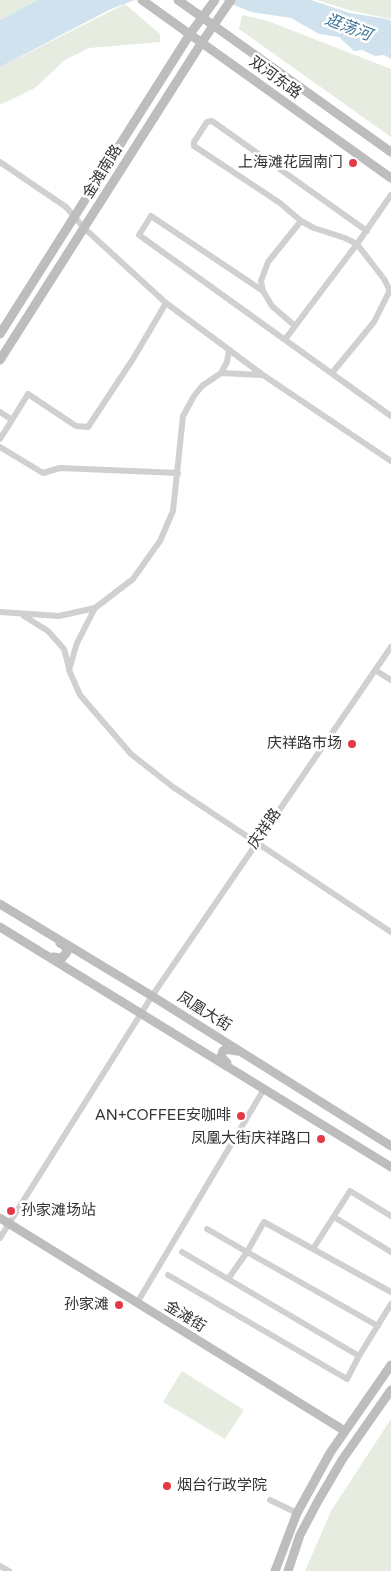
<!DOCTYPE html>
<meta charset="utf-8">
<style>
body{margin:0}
canvas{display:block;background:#fff}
</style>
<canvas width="391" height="1571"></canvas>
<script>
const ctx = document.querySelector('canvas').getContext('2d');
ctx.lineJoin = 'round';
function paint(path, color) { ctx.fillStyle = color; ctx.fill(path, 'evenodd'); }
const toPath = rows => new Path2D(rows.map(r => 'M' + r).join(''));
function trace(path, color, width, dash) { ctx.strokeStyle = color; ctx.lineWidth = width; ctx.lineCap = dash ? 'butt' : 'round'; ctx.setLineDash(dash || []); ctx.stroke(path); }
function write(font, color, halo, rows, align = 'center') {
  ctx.font = font + ' "Varela Round","Noto Sans SC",sans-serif'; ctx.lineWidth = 5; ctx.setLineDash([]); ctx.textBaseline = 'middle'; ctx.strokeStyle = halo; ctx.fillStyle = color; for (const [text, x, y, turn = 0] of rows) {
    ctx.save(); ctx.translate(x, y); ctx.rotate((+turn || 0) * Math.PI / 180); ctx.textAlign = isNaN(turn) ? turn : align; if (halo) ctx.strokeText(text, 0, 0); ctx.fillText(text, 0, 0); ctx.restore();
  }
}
const green = toPath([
 [0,0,38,0,0,20],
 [317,0,391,0,391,19,352,11],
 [125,4,160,34,160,42,89,48,65,60,35,88,0,105,0,67],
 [242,15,268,21,391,69,391,137,239,29],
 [182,1371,244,1410,225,1439,163,1402],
 [391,1419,391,1571,305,1571,331,1511]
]);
const water = toPath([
 [38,0,135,0,111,9,0,67,0,20],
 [222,0,311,0,350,13,388,19,391,21,391,59,384,55,375,56,362,50,354,51,339,37,319,34,291,18,251,12]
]);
const street = toPath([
 [0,162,66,207,84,228,166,303,263,375,391,461],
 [367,231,212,121,207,122,194,142,194,146,280,203,301,221,314,228,345,238,357,244,384,279,391,293],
 [263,291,151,216,139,235,391,416],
 [295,326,272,306,263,291,261,281,268,262,301,221],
 [286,338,357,244,391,195],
 [221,373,227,362,229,350],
 [332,373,374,322,389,292],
 [0,412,12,420,28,394,76,426,88,427,133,359,166,303],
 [0,439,12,420],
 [0,447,43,473,60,468,178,473],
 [95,608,77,643,69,670,80,695,131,754,173,787,391,932],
 [0,612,59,616,95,608,133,579,160,541,173,511,183,416,194,396,202,386,221,373,262,375],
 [24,616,48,631,64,649,69,668],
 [375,670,391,680],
 [334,1217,391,1252],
 [207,1229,247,1252,264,1222,313,1249,350,1191,391,1216],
 [0,1238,152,996,391,647],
 [313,1249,391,1292],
 [168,1275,347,1379,359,1356,182,1252],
 [228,1279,247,1252,378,1326],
 [137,1303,264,1089],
 [359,1356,391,1304],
 [270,1500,297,1513],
 [0,1566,9,1571]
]);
const secondary = toPath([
 [142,0,391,178],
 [178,0,391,152],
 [0,334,190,34,215,0],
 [0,360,202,42,231,0],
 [0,904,152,996,391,1146],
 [0,927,391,1167],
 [53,957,62,958,67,952,66,947,60,943],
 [227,1063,221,1057,223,1051,226,1049,237,1051],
 [0,1218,345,1431],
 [275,1571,297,1513,330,1453,391,1365],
 [288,1571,300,1535,318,1501,342,1460,391,1390]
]);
const markers = [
 [353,163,5,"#e63946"],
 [352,744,5,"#e63946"],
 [241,1116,5,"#e63946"],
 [321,1139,5,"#e63946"],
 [11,1211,5,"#e63946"],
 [119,1305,5,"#e63946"],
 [167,1486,5,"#e63946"]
];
const streetNames = [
 ["双河东路",275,78,36],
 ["金滩南路",103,172,-58],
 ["庆祥路",265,829,-55],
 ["凤凰大街",204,1012,32],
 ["金滩街",185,1317,32]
];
const poiNames = [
 ["上海滩花园南门",343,163],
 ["庆祥路市场",342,744],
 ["AN+COFFEE安咖啡",231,1116],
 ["凤凰大街庆祥路口",311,1139],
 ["孙家滩场站",21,1211,"left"],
 ["孙家滩",109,1305],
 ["烟台行政学院",177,1486,"left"]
];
const waterNames = [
 ["逛荡河",348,28,21]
];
paint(green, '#e6ecdf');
paint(water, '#cfe2ee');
trace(street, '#d0d0d0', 6);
trace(secondary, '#bdbdbd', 9);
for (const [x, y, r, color] of markers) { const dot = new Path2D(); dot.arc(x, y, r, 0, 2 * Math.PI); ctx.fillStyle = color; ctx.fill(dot); trace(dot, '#fff', 2); }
write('15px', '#333', '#fff', streetNames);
write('15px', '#333', '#fff', poiNames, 'right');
write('italic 16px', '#3f7597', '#fff', waterNames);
</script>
